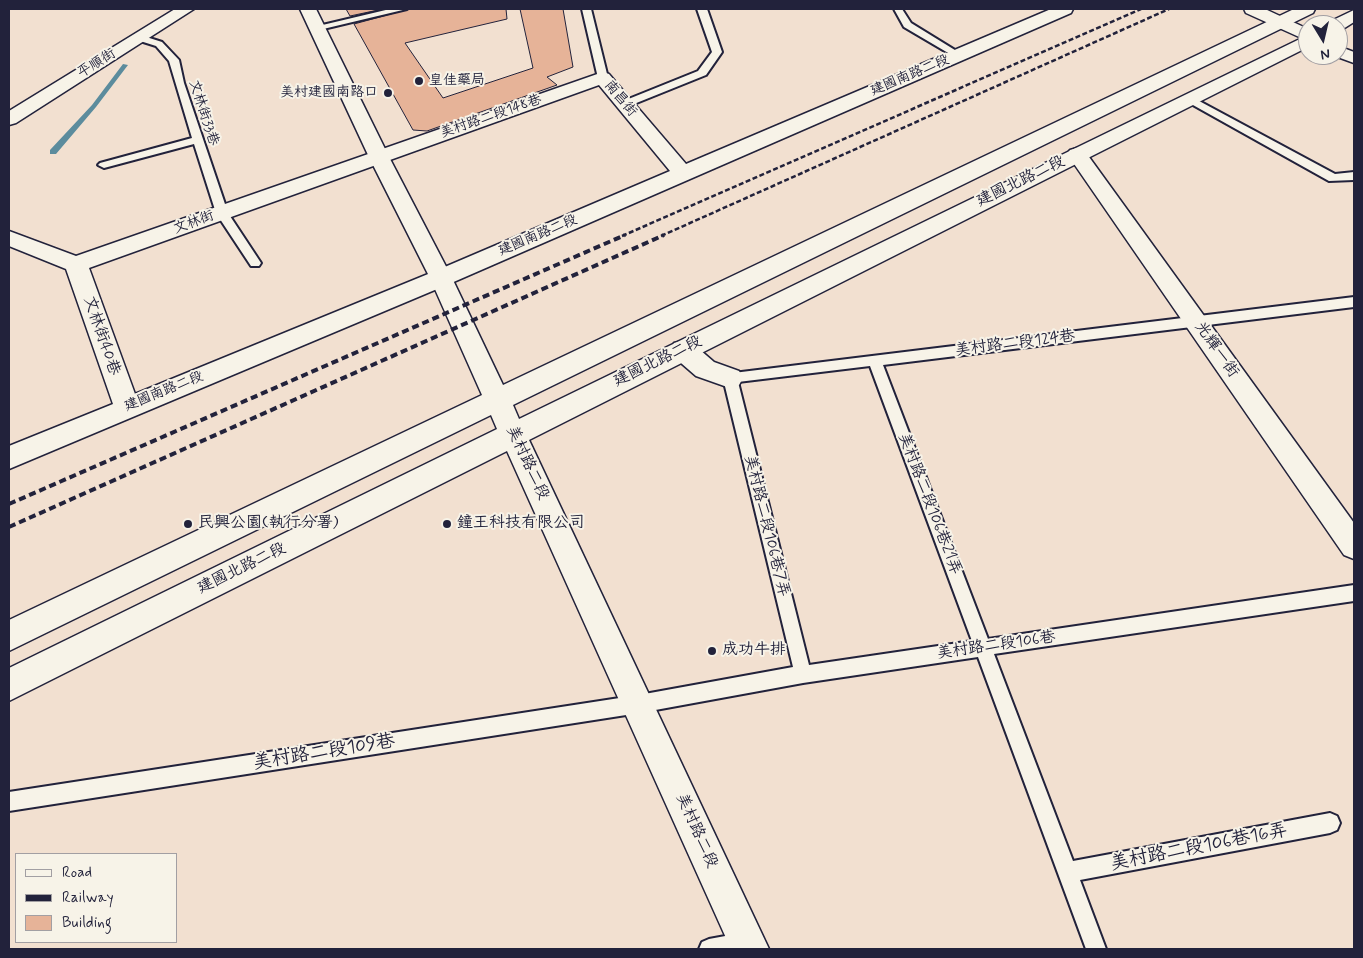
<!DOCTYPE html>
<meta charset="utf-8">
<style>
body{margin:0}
#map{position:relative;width:1363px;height:958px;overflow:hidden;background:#f2e0d0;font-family:Mynerve,sans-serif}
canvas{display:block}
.frame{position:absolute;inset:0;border:10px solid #22223b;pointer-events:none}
.legend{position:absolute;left:15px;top:853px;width:162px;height:90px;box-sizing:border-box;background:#f7f3e8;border:1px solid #a29fa3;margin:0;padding:6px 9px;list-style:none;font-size:15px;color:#22223b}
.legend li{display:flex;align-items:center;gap:10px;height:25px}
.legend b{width:25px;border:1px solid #a29fa3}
.north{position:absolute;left:1298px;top:15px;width:50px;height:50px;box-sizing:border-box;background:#f7f3e8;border:1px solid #a29fa3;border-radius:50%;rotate:171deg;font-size:14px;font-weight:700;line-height:20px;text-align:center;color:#22223b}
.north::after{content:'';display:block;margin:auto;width:18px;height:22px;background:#22223b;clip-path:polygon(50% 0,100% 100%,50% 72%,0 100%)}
</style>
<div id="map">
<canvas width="1363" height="958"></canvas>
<div class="frame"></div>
<ul class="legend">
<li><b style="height:6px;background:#f7f3e8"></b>Road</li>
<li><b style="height:6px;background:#22223b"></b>Railway</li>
<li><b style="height:14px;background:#e6b398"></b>Building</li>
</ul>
<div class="north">N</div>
</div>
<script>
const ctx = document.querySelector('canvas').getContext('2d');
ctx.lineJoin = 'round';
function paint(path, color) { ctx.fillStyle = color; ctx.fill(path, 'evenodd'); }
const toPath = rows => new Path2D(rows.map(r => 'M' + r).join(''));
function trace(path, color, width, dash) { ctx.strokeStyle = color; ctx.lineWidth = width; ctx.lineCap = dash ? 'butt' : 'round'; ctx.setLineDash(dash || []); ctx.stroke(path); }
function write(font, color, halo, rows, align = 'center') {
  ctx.font = font + ' Mynerve,"LXGW WenKai TC",sans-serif'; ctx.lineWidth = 4; ctx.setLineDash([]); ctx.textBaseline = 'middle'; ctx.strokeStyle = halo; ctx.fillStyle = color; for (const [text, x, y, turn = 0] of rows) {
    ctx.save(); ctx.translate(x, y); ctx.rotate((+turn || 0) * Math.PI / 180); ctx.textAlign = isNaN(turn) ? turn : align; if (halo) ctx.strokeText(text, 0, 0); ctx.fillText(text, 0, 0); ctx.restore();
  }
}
const pier = toPath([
 [1278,9,1354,9,1354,35,1343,41,1338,39,1338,25,1309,25]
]);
const stream = toPath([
 [123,64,128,65,96,107,56,154,50,154,50,150,92,105,123,64]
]);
const building = toPath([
 [346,9,383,9,350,16,346,9],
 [409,9,506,9,507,19,405,43,443,98,533,68,520,9,563,9,573,67,547,77,557,85,427,131,413,130,354,24,409,9]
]);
const lane = toPath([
 [390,9,407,9,319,30,314,27,390,9],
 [582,9,591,9,608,78,607,80,598,78,582,9],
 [697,9,707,9,722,52,706,75,629,106,621,106,621,102,698,71,712,52,697,9],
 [894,9,902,9,911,23,963,55,955,57,904,27,894,9],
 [140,35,162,42,179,60,184,83,228,213,261,263,259,266,251,266,216,213,194,144,104,168,98,165,100,163,192,138,169,61,156,46,137,40,137,36,140,35],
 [1188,95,1335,174,1354,172,1354,180,1329,181,1184,100,1183,98,1188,95],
 [1354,297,1354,307,883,365,988,639,1354,585,1354,601,994,654,1073,861,1330,813,1337,816,1340,823,1337,830,1330,833,1080,880,1106,949,1086,949,978,657,803,683,639,713,9,811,9,792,639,695,793,667,723,378,725,374,1354,297],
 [870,366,972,641,809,665,738,382,870,366],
 [747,932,754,935,757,942,754,949,699,949,702,942,709,939,747,932]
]);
const street = toPath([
 [175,9,194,9,16,123,9,125,9,111,175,9],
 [1051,9,1073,9,1071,13,449,284,9,469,9,446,113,404,66,269,9,246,9,231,76,256,603,72,609,74,686,164,1051,9],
 [599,85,670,171,433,272,135,394,89,268,599,85],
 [1244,9,1265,9,1308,29,1308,41,1246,13,1244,9],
 [1338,46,1354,52,1354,63,1332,55,1338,55,1338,46],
 [1077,148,1084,150,1354,523,1354,559,1344,555,1070,158,1067,154,1070,150,1077,148],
 [683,341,692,343,714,362,739,371,743,378,739,385,730,388,696,376,674,357,671,350,674,343,683,341]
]);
const secondary = toPath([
 [300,9,316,9,389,157,452,278,503,385,1294,9,1315,9,1313,13,513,405,519,419,1308,35,1308,47,529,440,769,949,731,949,507,451,9,701,9,668,497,429,491,415,9,651,9,620,482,395,430,278,369,157,300,9],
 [1354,10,1354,22,1343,29,1338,30,1338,25,1328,25,1331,21,1354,10]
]);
const railFar1 = toPath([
 [622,236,1141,9],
 [661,236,1169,9]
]);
const rail = toPath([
 [9,504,625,235],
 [9,527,664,235]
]);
const markers = [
 [419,81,5,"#22223b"],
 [388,93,5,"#22223b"],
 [188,524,5,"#22223b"],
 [447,524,5,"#22223b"],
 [712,651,5,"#22223b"]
];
const farStreetnames = [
 ["平順街",97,64,-32],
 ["建國南路二段",910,76,-23],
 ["南昌街",620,99,50],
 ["文林街33巷",203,113,72],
 ["美村路二段148巷",491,117,-19],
 ["文林街",194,223,-20],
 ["建國南路二段",538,236,-23],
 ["建國南路二段",164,392,-22]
];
const farPoinames = [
 ["皇佳藥局",429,81],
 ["美村建國南路口",378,93,"right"]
];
const streetNames = [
 ["建國北路二段",1021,182,-26],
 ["文林街40巷",101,336,71],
 ["美村路二段124巷",1015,344,-7],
 ["光輝一街",1216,350,55],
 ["建國北路二段",658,362,-26],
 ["美村路二段",527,463,65],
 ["美村路二段106巷21弄",929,504,69],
 ["美村路二段106巷7弄",766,526,76],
 ["建國北路二段",242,569,-26],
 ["美村路二段106巷",996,646,-8],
 ["美村路二段",696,831,66]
];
const poiNames = [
 ["民興公園(執行分署)",198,524],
 ["鐘王科技有限公司",457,524],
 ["成功牛排",722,651]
];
const nearStreetnames = [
 ["美村路二段109巷",324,753,-9],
 ["美村路二段106巷16弄",1199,848,-11]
];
paint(pier, '#f2e0d0');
paint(stream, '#5c8c9d');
paint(building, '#e6b398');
trace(building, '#22223b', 1);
trace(lane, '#22223b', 4);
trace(street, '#22223b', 3);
trace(secondary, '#22223b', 3);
paint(lane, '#f7f3e8');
paint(street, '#f7f3e8');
paint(secondary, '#f7f3e8');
trace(railFar1, '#22223b', 2.5, [5, 2.5]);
trace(rail, '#22223b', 4, [7, 4]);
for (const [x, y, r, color] of markers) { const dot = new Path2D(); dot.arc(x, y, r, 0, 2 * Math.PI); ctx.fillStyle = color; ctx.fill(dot); trace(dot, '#f7f3e8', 2); }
write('14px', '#22223b', '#f7f3e8', farStreetnames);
write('14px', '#22223b', '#f7f3e8', farPoinames, 'left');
write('16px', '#22223b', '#f7f3e8', streetNames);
write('16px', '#22223b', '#f7f3e8', poiNames, 'left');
write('19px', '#22223b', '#f7f3e8', nearStreetnames);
</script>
